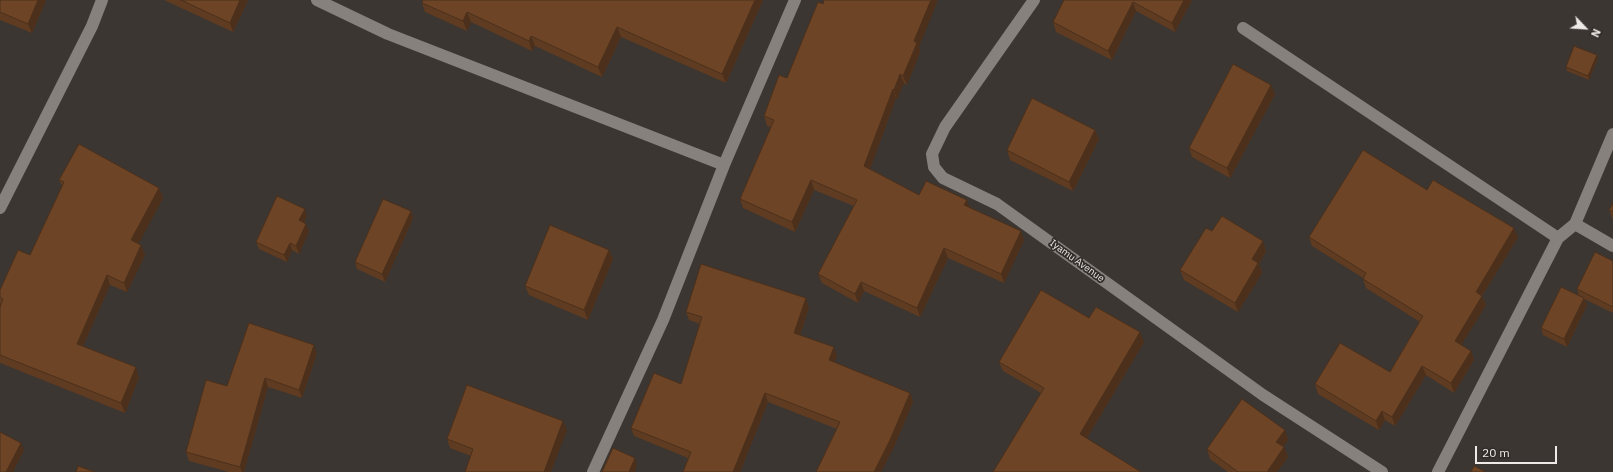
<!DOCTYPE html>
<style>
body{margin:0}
#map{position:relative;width:1613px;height:472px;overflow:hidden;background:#3b3632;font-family:"IBM Plex Sans",sans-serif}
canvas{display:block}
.north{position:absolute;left:1565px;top:8px;width:40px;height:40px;-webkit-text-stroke:3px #302c28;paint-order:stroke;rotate:115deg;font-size:11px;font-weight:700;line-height:16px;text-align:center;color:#edeae7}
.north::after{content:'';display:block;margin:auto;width:14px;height:18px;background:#edeae7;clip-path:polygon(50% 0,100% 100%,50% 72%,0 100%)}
.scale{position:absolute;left:1475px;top:446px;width:82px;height:18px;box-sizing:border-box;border:2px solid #edeae7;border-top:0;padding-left:5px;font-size:12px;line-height:14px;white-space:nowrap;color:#edeae7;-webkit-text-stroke:3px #302c28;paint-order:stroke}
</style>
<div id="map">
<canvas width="1613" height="472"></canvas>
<div class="north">N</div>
<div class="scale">20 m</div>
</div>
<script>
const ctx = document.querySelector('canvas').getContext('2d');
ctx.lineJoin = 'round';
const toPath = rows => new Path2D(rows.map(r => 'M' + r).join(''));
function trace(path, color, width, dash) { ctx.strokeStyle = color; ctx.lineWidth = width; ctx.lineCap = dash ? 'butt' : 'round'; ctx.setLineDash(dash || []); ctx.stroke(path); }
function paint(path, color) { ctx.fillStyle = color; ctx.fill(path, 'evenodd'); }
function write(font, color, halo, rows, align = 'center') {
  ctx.font = font + ' "IBM Plex Sans",sans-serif'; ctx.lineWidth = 3.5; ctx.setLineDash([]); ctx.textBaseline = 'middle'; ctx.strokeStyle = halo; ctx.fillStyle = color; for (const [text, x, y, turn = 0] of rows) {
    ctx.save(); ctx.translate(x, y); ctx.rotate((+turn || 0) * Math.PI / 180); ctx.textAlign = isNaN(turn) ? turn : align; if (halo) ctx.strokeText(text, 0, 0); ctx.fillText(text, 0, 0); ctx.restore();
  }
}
const lane = toPath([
 [1243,28,1558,238]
]);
const street = toPath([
 [317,0,388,34,724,165],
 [1034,0,945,127,932,154,934,167,943,178,997,204,1263,395,1382,472],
 [0,208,92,26,102,0],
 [1575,224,1613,246],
 [593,472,663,320,724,165,795,0],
 [1438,472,1558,238,1575,224,1613,134]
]);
const wall = toPath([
 [0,0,46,0,32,33,0,20],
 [164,0,248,0,233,32],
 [763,0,726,83,621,37,602,77,535,46,532,51,471,22,467,31,425,12,422,3],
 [1064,0,1192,0,1175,32,1136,11,1112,60,1056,32,1053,22],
 [823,4,919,47,920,52,907,85,904,83,897,99,896,98,870,169,919,195,967,200,969,208,1024,240,1004,283,948,258,920,317,864,291,858,303,822,283,818,274,854,206,814,190,795,232,743,208,740,199,771,127,767,126,764,116,787,78],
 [1598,58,1589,80,1567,71,1566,67],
 [1275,94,1230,178,1192,157,1189,148],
 [1095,130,1099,139,1073,191,1010,160,1007,150],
 [59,180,159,188,163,198,138,244,141,245,145,255,127,292,110,285,83,346,139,377,125,413,0,363,0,307,1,305,0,303,0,290,30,255,62,186],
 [1427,190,1518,237,1482,296,1486,305,1461,345,1471,351,1474,360,1454,393,1426,375,1395,426,1385,420,1379,430,1318,394,1315,384,1390,372,1420,322,1366,288,1363,279,1363,278,1312,246,1309,237],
 [1613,203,1613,220,1609,210],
 [411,211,413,218,385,282,357,269,355,262],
 [307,216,304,223,309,231,299,254,292,250,287,262,259,249,256,242],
 [1212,231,1266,251,1259,264,1262,273,1238,312,1184,280,1180,270],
 [609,250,613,259,588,320,529,295,525,286],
 [1613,261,1613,313,1584,299,1587,305,1567,347,1543,335,1541,328,1579,296,1577,289],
 [809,307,800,335,837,356,834,362,910,393,913,402,893,449,837,429,768,402,740,472,683,472,688,458,634,436,631,428,681,384,700,324,689,320,686,312],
 [1089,318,1144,342,1087,438,993,472,1041,393,1003,371,999,362],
 [317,353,302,398,268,387,244,472,229,472,189,461,186,452,227,386],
 [567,430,471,456,450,448,447,439],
 [1285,430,1288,440,1283,446,1288,457,1277,472,1228,472,1210,459,1207,449]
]);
const shadedWall = toPath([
 [38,0,46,0,32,33,28,24],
 [240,0,248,0,233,32,230,23],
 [755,0,763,0,726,83,722,74],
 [931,0,938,0,919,47,920,52,907,85,903,76,914,41],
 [1184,0,1192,0,1175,32,1172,23],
 [1133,2,1136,11,1112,60,1108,51],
 [467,12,471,22,467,31,463,21],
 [617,27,621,37,602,77,598,67],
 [531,36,535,46,532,51,529,41],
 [1597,55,1598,58,1589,80,1588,76],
 [900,74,904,83,897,99,894,90],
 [1271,85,1275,94,1230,178,1227,168],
 [893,89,896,98,868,175,864,166],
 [1095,130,1099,139,1073,191,1069,182],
 [811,180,814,190,795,232,792,222],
 [159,188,163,198,135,250,131,240],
 [967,200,970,209,964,205],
 [305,209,307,216,302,228,299,220],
 [411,211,413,218,385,282,382,274],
 [306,224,309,231,299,254,296,246],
 [1514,228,1518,237,1482,296,1486,305,1458,350,1455,341,1476,292],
 [1021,231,1024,240,1004,283,1001,274],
 [1263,241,1266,251,1259,264,1262,273,1238,312,1235,303,1252,259],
 [290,243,292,250,287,262,284,255],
 [141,245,145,255,127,292,124,283],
 [944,248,948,258,920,317,917,308],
 [609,250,613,259,588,320,584,310],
 [107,275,110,285,80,353,77,344],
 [861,282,864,291,858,303,855,294],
 [806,298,809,307,798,341,794,333],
 [1584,298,1587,305,1567,347,1564,339],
 [1140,332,1144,342,1084,443,1080,434],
 [314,345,317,353,302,398,299,390],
 [834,347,837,356,832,368,829,360],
 [1471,351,1474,360,1454,393,1451,383],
 [1422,366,1426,375,1395,426,1392,417],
 [136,367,139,377,125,413,121,403],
 [265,378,268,387,244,472,242,472,240,467],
 [765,393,768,402,740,472,733,472],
 [910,393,913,402,893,449,881,472,874,472],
 [1382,411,1385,420,1379,430,1376,421],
 [563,421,567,430,551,472,544,472],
 [1285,430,1288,440,1280,451,1276,442],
 [21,443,24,450,13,472,6,472],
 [1284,447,1288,457,1277,472,1267,472],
 [635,458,637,465,635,472,629,472]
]);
const building = toPath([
 [0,0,38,0,28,24,0,12,0,0],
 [181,0,240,0,230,23,181,0],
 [423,0,755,0,722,74,617,27,598,67,531,36,529,41,467,12,463,21,422,3,423,0],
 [824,0,931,0,914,41,917,43,903,76,900,74,894,90,893,89,864,166,919,195,926,181,967,200,964,205,1021,231,1001,274,944,248,917,308,861,282,855,294,818,274,857,200,811,180,792,222,740,199,774,120,764,116,779,75,787,78,818,2,823,4,824,0],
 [1064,0,1184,0,1172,23,1133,2,1108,51,1053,22,1064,0],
 [1574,46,1597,55,1588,76,1566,67,1574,46],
 [1233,64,1271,85,1227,168,1189,148,1233,64],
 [1032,98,1095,130,1069,182,1007,150,1032,98],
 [79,144,159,188,131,240,141,245,124,283,107,275,77,344,136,367,121,403,0,355,0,307,3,299,0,297,0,290,18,250,30,255,64,182,59,180,79,144],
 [1363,150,1427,190,1433,180,1514,228,1476,292,1482,296,1455,341,1471,351,1451,383,1422,366,1392,417,1382,411,1376,421,1315,384,1340,343,1390,372,1423,316,1363,279,1366,273,1309,237,1363,150],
 [277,196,305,209,299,220,306,224,296,246,290,243,284,255,256,242,277,196],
 [383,199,411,211,382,274,355,262,383,199],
 [1613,203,1613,212,1609,210,1613,203],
 [1222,216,1263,241,1252,259,1258,263,1235,303,1180,270,1206,228,1212,231,1222,216],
 [550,225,609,250,584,310,525,286,550,225],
 [1595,252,1613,261,1613,307,1577,289,1595,252],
 [701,264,806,298,794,333,834,347,829,360,910,393,890,440,874,472,816,472,840,422,765,393,733,472,683,472,691,452,631,428,654,373,681,384,702,317,686,312,701,264],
 [1561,287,1584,298,1564,339,1541,328,1561,287],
 [1041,290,1089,318,1096,307,1140,332,1080,434,1141,472,993,472,1044,388,999,362,1041,290],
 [249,323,314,345,299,390,265,378,240,467,186,452,206,380,227,386,249,323],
 [467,385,563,421,544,472,465,472,473,449,447,439,467,385],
 [1242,399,1285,430,1276,442,1284,447,1267,472,1238,472,1207,449,1242,399],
 [0,432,21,443,6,472,0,472,0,432],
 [613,448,635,458,629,472,602,472,613,448],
 [78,466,95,472,76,472,78,466],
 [1474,466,1486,472,1471,472,1474,466]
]);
const streetNames = [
 ["Iyamu Avenue",1077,261,36]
];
trace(lane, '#87817d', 12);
trace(street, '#87817d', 12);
paint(wall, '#5e3b21');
paint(shadedWall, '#4c301b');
paint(building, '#6d4526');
trace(building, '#4c301b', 1);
write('10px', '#edeae7', '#302c28', streetNames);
</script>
